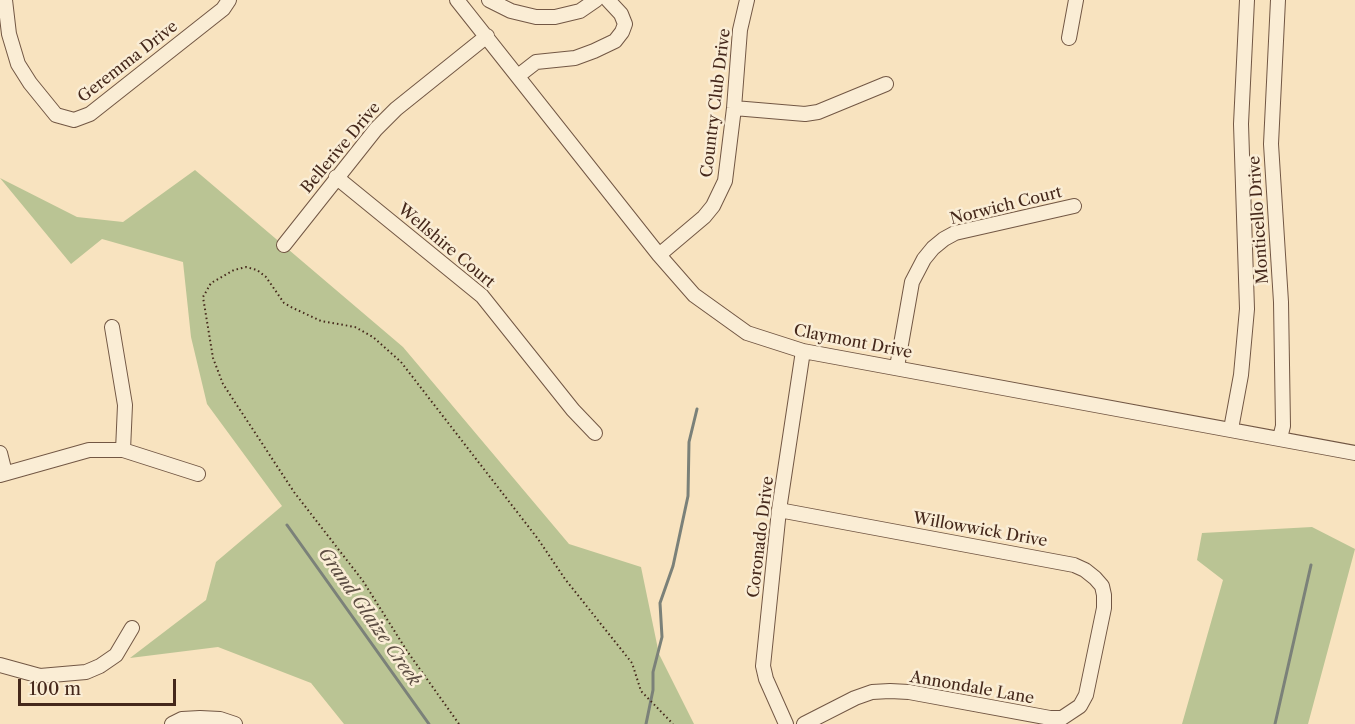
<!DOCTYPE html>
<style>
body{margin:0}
#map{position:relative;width:1355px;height:724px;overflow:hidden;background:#f8e3bf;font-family:"Libre Caslon Text",serif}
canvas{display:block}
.scale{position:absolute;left:18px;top:679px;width:158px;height:27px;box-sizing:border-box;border:3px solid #45281b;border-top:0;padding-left:8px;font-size:18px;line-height:21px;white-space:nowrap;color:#45281b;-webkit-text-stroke:4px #faedd5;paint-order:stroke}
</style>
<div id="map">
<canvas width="1355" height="724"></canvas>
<div class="scale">100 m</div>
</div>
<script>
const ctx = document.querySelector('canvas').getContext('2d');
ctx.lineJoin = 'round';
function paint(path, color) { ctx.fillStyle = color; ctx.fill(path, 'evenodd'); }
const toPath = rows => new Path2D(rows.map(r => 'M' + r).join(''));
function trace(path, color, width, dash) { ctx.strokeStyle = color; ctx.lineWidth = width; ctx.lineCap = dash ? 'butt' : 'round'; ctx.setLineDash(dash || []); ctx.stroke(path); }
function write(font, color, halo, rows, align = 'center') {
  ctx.font = font + ' "Libre Caslon Text",serif'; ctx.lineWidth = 5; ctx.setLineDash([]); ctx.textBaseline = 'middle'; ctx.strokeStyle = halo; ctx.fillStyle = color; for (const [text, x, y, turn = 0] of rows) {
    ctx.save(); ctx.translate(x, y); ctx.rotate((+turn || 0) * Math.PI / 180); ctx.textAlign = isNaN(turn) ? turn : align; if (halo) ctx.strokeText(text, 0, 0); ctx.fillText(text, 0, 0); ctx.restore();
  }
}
const green = toPath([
 [195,170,403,347,569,544,641,567,659,654,694,724,344,724,311,683,218,647,130,658,206,600,216,562,282,506,207,404,191,337,183,262,102,239,71,264,0,178,77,217,123,222],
 [1312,527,1355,549,1308,724,1182,724,1223,580,1197,560,1202,533]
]);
const stream = toPath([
 [287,525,429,724],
 [646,724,653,690,653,672,662,637,660,603,673,566,688,496,689,442,697,409],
 [1275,724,1311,565]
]);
const path = toPath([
 [459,724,407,651,363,581,294,492,223,384,213,358,203,297,211,283,234,270,246,267,257,270,266,277,284,303,293,308,321,321,355,327,373,337,401,362,538,539,565,579,632,663,641,691,673,724]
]);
const minor = toPath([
 [5,0,9,34,18,64,30,83,56,115,74,120,90,114,223,9,229,0],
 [457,0,659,255,694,295,747,333,803,351,1355,453],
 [489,0,511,11,536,17,555,17,580,11,596,0],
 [1278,0,1271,144,1281,302,1283,426,1280,438],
 [1069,38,1076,0],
 [518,76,536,62,575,58,594,51,615,41,622,32,625,24,621,14,608,0],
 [734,108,805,114,818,112,886,84],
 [336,177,482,296,573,410,595,433],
 [284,245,376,129,396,109,487,36],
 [659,255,704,217,713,206,725,181,734,108,740,30,747,0],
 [112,327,125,405,123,450],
 [897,367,912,282,924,259,933,248,944,239,955,233,1074,206],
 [1231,429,1241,375,1247,309,1241,124,1247,0],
 [0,453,5,473],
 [0,475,89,450,123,450,198,474],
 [779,510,1074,565,1085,570,1095,578,1102,586,1104,595,1104,608,1086,695,1080,706,1062,718,1050,718,909,692,890,691,872,692,855,698,804,724],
 [0,665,40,676,86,672,100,666,116,655,132,628],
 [172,724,182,719,200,718,220,719,235,724],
 [786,724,766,679,763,666,779,510,803,351]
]);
const streetNames = [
 ["Geremma Drive",128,62,-38],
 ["Country Club Drive",716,103,-83],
 ["Bellerive Drive",341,148,-50],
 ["Norwich Court",1006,206,-14],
 ["Monticello Drive",1259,220,-94],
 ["Wellshire Court",446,246,40],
 ["Claymont Drive",853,342,11],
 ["Willowwick Drive",980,530,10],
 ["Coronado Drive",761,537,-83],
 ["Annondale Lane",972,688,10]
];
const waterNames = [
 ["Grand Glaize Creek",369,617,55]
];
paint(green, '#bac494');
trace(stream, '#7b8179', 3);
trace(minor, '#725744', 16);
trace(path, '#45281b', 2, [1.5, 3]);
trace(minor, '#faedd5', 14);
write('16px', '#45281b', '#faedd5', streetNames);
write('italic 18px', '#5c4d42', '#faedd5', waterNames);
</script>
